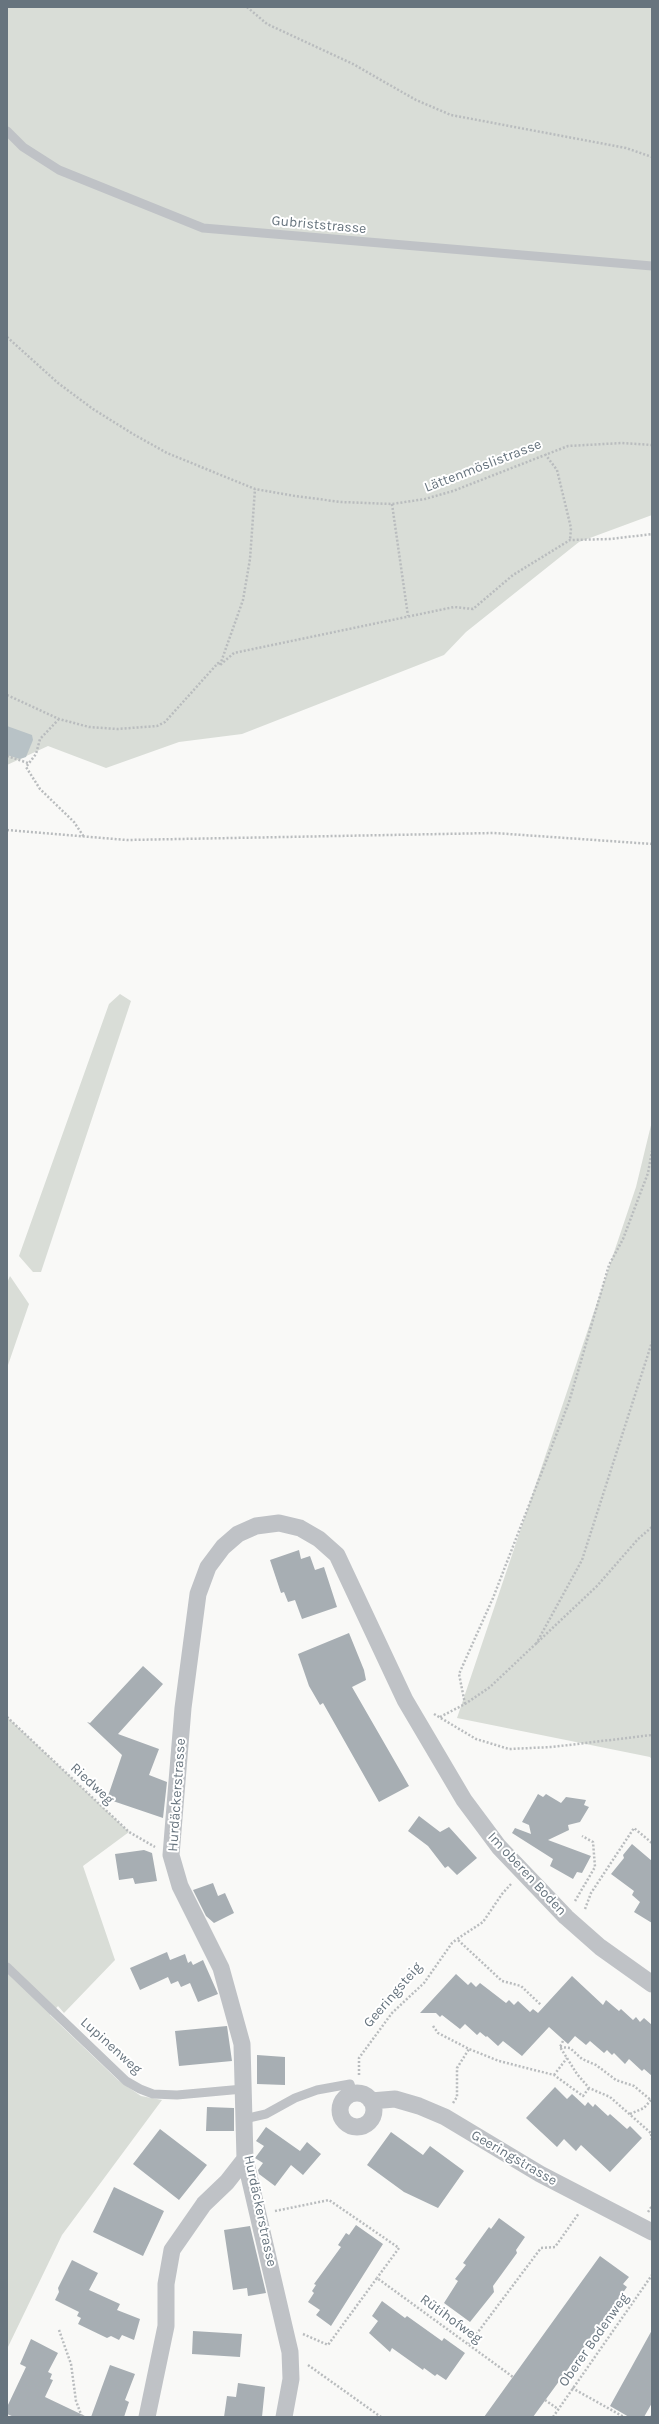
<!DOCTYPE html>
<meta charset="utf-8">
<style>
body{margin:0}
#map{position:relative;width:659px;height:2424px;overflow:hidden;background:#f9f9f7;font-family:Karla,sans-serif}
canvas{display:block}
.frame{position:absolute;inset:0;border:8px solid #67747e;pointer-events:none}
</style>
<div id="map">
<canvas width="659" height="2424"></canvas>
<div class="frame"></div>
</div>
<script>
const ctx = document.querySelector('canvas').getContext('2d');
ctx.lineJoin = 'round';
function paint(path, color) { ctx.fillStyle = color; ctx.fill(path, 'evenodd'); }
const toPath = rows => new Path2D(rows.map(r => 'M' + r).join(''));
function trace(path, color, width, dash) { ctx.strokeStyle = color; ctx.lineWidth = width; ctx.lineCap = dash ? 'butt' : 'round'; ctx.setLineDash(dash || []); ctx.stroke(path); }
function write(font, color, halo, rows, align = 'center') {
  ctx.font = font + ' Karla,sans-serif'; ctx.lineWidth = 4; ctx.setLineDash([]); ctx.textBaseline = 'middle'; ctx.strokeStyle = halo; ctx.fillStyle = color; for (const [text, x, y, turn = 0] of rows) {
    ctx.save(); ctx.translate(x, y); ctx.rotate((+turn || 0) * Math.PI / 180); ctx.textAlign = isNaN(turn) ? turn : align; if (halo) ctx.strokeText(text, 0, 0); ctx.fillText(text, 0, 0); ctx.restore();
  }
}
const green = toPath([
 [7,7,652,7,652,515,579,542,466,632,444,655,242,734,179,742,106,768,48,746,7,765],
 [120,994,131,1001,41,1272,33,1272,19,1256,109,1004],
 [652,1121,652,1760,650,1757,457,1718,636,1187],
 [10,1276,29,1304,7,1368,7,1283],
 [7,1717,129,1832,83,1866,115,1960,64,2013,58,2006,50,2015,118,2080,141,2096,162,2100,62,2235,7,2349]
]);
const water = toPath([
 [7,726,32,735,33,740,26,757,20,759,7,755]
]);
const building = toPath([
 [299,1550,301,1559,310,1556,315,1570,324,1567,337,1607,302,1619,295,1600,288,1602,284,1592,281,1593,270,1560],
 [349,1633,364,1670,366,1680,352,1687,409,1786,379,1802,323,1703,320,1705,309,1686,298,1654],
 [143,1666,163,1684,118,1734,159,1749,149,1775,167,1782,163,1818,107,1799,122,1755,87,1722,90,1723],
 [538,1794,543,1797,546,1794,561,1803,566,1797,586,1800,584,1805,589,1807,580,1822,568,1825,569,1830,548,1840,591,1856,582,1873,577,1872,573,1879,550,1866,553,1859,512,1833,515,1828,531,1834,529,1825,522,1822],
 [419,1816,440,1832,449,1827,477,1858,457,1875,448,1866,445,1868,428,1846,408,1831],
 [632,1844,652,1861,652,1923,634,1912,640,1902,632,1895,634,1891,611,1874,624,1858,623,1855],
 [144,1850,152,1853,157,1881,135,1884,133,1878,119,1880,115,1854],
 [213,1883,218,1896,225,1893,234,1913,214,1923,206,1916,193,1890],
 [167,1952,170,1960,185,1954,188,1963,191,1961,193,1965,203,1960,218,1994,198,2002,190,1983,181,1987,178,1981,171,1984,168,1977,140,1990,130,1968],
 [456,1974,468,1985,471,1982,476,1987,480,1983,506,2003,509,2000,514,2005,518,2001,530,2012,533,2009,538,2013,572,1976,603,2005,606,2000,619,2011,621,2009,633,2020,636,2017,640,2022,644,2018,652,2025,652,2076,644,2069,642,2071,629,2059,625,2064,614,2053,612,2055,607,2050,604,2053,590,2041,586,2045,575,2036,568,2044,549,2027,522,2056,503,2041,498,2046,487,2036,486,2037,480,2032,477,2035,465,2024,460,2029,442,2015,440,2017,436,2013,420,2013],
 [227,2026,232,2061,179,2066,175,2031],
 [257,2055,285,2057,285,2085,257,2084],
 [555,2087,567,2099,572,2094,585,2106,588,2102,593,2107,595,2104,608,2116,610,2114,627,2129,630,2126,642,2138,610,2172,581,2145,576,2151,564,2139,557,2147,526,2118],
 [207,2107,234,2108,234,2131,206,2131],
 [266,2127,300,2151,307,2142,321,2154,303,2175,291,2165,275,2186,259,2174,258,2170,263,2163,255,2158,264,2146,256,2141],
 [160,2129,207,2165,179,2200,133,2164],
 [391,2132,423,2155,430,2146,464,2171,438,2208,404,2192,367,2165],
 [114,2187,164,2211,143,2256,93,2232],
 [499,2218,525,2237,516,2250,517,2253,493,2286,494,2292,470,2322,444,2303,458,2281,455,2279,466,2265,463,2263,489,2227,491,2229],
 [356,2225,383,2244,331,2326,316,2315,320,2310,308,2302,314,2293,312,2291,316,2285,314,2284,341,2247,338,2245,346,2233,349,2235],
 [250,2226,266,2293,248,2296,247,2288,233,2290,224,2230],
 [600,2256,629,2277,623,2284,627,2287,584,2347,533,2417,484,2417],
 [72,2260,98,2273,89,2290,120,2304,117,2310,140,2319,134,2340,122,2335,119,2340,111,2336,107,2338,78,2324,81,2318,77,2316,79,2312,55,2300,59,2292,58,2288],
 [382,2301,405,2318,407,2316,442,2341,444,2338,465,2353,446,2380,437,2374,435,2376,424,2368,423,2370,392,2348,390,2352,369,2333,378,2321,372,2316],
 [652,2330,652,2403,644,2417,629,2417,610,2406],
 [193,2331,242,2334,240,2357,192,2354],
 [31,2339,58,2353,48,2372,52,2374,50,2379,53,2380,45,2397,87,2417,14,2417,7,2414,7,2407,26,2367,20,2364],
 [110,2365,135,2374,125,2400,129,2402,124,2417,91,2417],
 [238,2383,265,2387,262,2417,224,2417,227,2396,236,2397]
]);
const path = toPath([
 [247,7,267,24,353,64,416,100,451,115,626,148,652,157],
 [7,337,58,383,93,409,133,434,167,453,255,489,295,496,341,502,392,504,425,499,453,491,568,446,622,443,652,445],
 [545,454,557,470,571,528,570,540],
 [392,504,408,616],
 [220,665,243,600,250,559,255,489],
 [7,695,59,719,89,727,117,729,157,726,165,722,218,663,220,665,234,653,454,607,473,609,513,575,570,540,611,539,652,534],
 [59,719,40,739,36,754,26,767,40,789,74,822,84,837],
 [7,756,28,763],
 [7,830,127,840,494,833,652,844],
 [536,1644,582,1560,652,1342],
 [465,1704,459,1674,493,1598,569,1402,609,1265,623,1239,648,1173,652,1151],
 [434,1714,476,1739,509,1749,552,1747,652,1735],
 [7,1717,129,1832,155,1847],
 [440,1717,465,1704,490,1687,597,1586,638,1539,652,1527],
 [511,1884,502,1894,483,1922,457,1939,502,1981,521,1986,541,2005],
 [575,1901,595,1867,593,1842,582,1836],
 [585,1909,591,1893,634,1828,652,1843],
 [433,2026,438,2033,469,2049,499,2061,554,2075,583,2096,589,2088],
 [563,2041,560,2047,577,2074,589,2088,610,2097,652,2134],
 [560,2047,570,2048,582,2059,596,2065,616,2080,634,2086,652,2101],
 [359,2075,359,2058,392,2013,424,1983,452,1943,457,1939],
 [554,2075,567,2058],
 [453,2103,457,2097,457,2068,469,2049],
 [630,2114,644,2108,651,2100],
 [651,2134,652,2141],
 [275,2211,329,2200,399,2248,377,2278],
 [648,2212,652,2206],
 [59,2330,71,2364,76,2401,82,2417],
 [303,2334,328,2345,377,2278,513,2377],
 [469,2344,541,2248,555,2247,579,2213],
 [308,2365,381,2417],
 [572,2388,624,2417],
 [545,2400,558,2409],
 [553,2417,652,2275],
 [651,2417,652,2416]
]);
const service = toPath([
 [7,131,23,147,59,170,203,228,652,266],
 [7,1967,126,2081,140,2089,153,2094,177,2095,243,2089],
 [244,2119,266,2114,295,2098,317,2090,350,2084,353,2093]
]);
const minor = toPath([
 '340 2110a17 17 0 1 1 34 0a17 17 0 1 1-34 0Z',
 [371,2101,395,2099,419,2106,445,2117,540,2174,652,2232],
 [147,2417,166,2326,166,2284,172,2250,204,2204,227,2182,245,2159],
 [284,2417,291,2379,290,2352,245,2159,242,2044,221,1968,180,1886,171,1855,183,1708,198,1594,208,1567,223,1547,238,1534,256,1526,279,1523,300,1528,319,1539,337,1555,405,1700,464,1800,499,1847,566,1917,600,1947,652,1984]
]);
const streetNames = [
 ["Gubriststrasse",319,225,5],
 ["Lättenmöslistrasse",483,466,-21],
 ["Riedweg",92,1784,43],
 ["Hurdäckerstrasse",177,1795,-86],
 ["Im oberen Boden",527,1874,47],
 ["Geeringsteig",393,1995,-49],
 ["Lupinenweg",111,2046,42],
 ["Geeringstrasse",514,2158,30],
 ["Hurdäckerstrasse",260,2211,78],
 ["Rütihofweg",451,2319,36],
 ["Oberer Bodenweg",594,2340,-55]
];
paint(green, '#d9ddd7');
paint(water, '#b8c2c6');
paint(building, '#a7aeb3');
trace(path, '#b9bcbe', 2.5, [2, 2]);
trace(service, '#bfc2c6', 9);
trace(minor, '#bfc2c6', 17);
write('14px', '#67747e', '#fff', streetNames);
</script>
